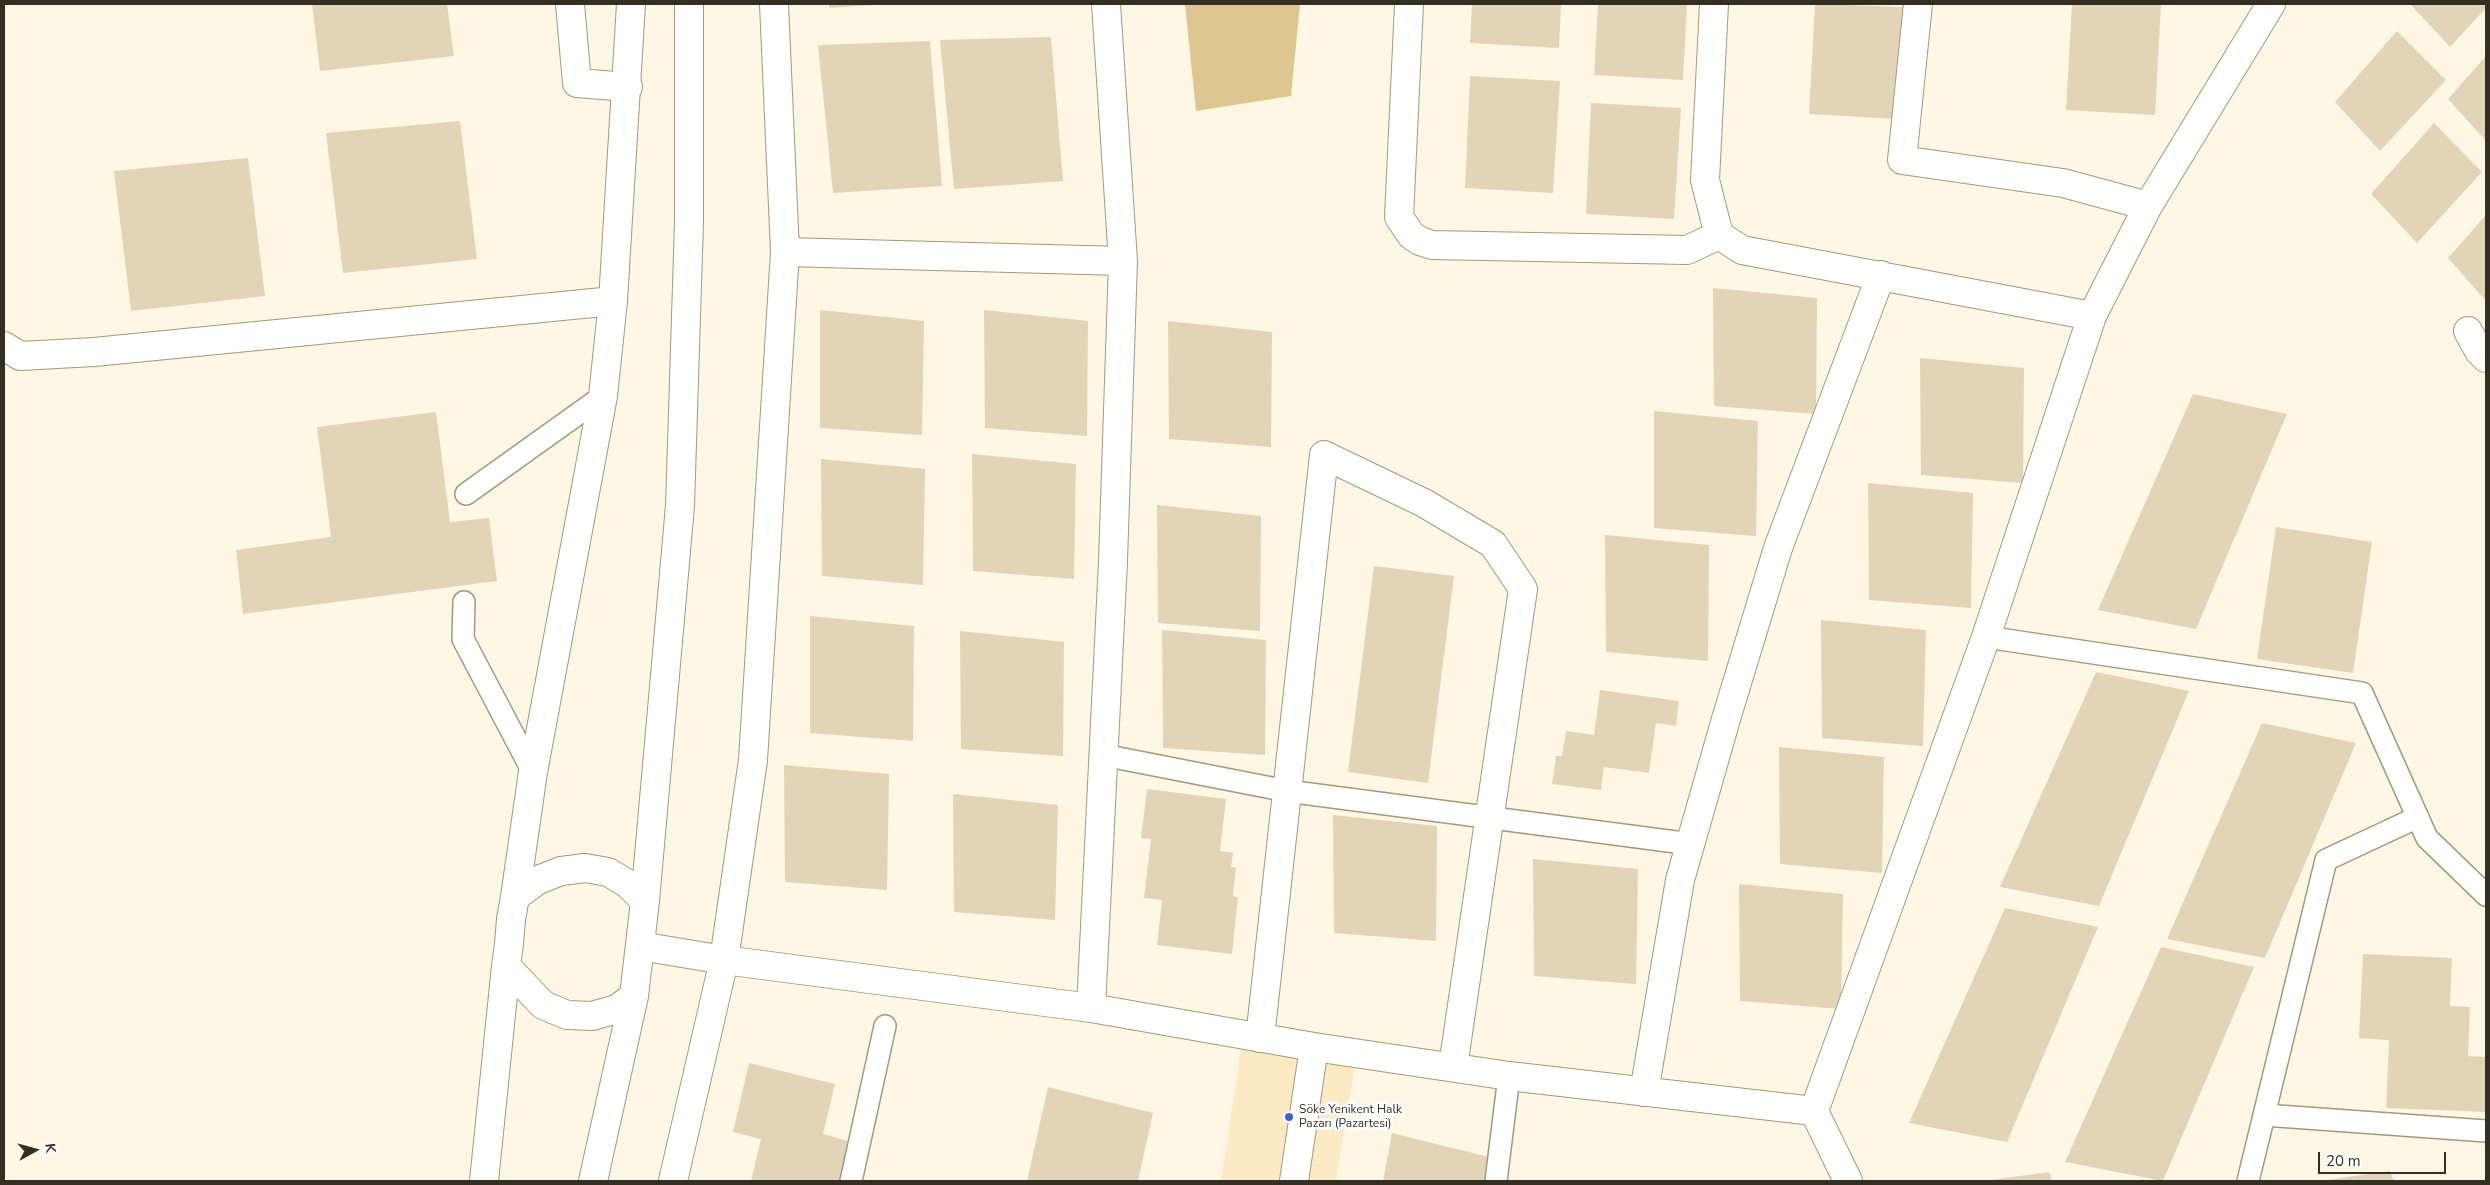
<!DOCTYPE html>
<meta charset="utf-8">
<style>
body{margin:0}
#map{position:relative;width:2490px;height:1185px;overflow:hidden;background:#fff7e4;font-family:"Nunito Sans",sans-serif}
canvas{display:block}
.frame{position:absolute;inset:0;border:5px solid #342f23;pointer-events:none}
.north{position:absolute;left:10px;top:1125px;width:50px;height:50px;-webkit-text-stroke:4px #fff;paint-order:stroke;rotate:83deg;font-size:14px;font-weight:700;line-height:20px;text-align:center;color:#342f23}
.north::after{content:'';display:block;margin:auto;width:18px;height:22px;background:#342f23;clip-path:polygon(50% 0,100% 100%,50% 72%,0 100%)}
.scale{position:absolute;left:2318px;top:1152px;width:128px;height:22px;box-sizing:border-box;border:2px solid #342f23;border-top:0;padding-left:6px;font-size:15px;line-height:18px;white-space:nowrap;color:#342f23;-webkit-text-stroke:4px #fff;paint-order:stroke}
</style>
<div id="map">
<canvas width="2490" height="1185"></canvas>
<div class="frame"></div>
<div class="north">K</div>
<div class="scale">20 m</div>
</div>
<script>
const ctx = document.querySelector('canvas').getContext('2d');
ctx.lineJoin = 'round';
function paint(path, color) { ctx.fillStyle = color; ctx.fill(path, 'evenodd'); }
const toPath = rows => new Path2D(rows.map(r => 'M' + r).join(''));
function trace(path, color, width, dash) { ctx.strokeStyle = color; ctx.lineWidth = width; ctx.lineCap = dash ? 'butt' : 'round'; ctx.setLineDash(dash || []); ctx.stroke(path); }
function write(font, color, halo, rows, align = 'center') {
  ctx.font = font + ' "Nunito Sans",sans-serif'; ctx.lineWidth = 5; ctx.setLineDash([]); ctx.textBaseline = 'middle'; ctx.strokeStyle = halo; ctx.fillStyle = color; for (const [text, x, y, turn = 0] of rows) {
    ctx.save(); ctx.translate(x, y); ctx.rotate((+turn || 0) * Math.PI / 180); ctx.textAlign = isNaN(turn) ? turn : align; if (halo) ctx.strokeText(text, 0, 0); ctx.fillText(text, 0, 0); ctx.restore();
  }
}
const built = toPath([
 [1243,1035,1357,1053,1336,1181,1221,1181]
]);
const green = toPath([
 [1185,4,1300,4,1291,96,1196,111]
]);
const building = toPath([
 [312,4,447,4,454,56,320,71],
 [829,4,873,4,873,5,829,8],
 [1472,4,1561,4,1559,48,1470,43],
 [1598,4,1687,4,1683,80,1594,75],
 [1815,4,1904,7,1898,119,1809,114],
 [2072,4,2161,4,2155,115,2066,110],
 [2410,4,2486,4,2486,8,2450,47],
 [2397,31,2446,80,2380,151,2335,102],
 [1051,37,1063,181,954,189,940,40],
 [930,41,942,186,833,193,818,45],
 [2486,56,2486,141,2448,99],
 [1470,76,1560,81,1553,193,1465,188],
 [1591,103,1681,108,1674,219,1586,214],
 [460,121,477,259,343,273,326,133],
 [2434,123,2482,172,2417,243,2371,194],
 [248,158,265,296,131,311,114,171],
 [2486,215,2486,301,2448,258],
 [1713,288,1817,298,1816,414,1714,406],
 [820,310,924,321,922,435,820,428],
 [984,310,1088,321,1087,436,985,428],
 [1168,321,1272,332,1271,447,1169,439],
 [1920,358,2024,368,2023,483,1921,475],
 [2193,394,2287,414,2196,629,2098,610],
 [1654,411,1758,421,1756,536,1654,528],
 [436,412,450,522,489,518,497,581,243,614,236,550,331,537,317,427],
 [972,454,1076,464,1074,579,973,571],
 [821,459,925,469,923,585,822,576],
 [1868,483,1973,493,1971,608,1869,600],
 [1157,505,1261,516,1260,631,1158,623],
 [2276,527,2372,542,2353,673,2257,659],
 [1605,535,1709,545,1708,661,1606,652],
 [1374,566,1454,576,1428,783,1348,772],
 [810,616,914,626,913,741,810,733],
 [1821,620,1926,630,1923,746,1822,738],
 [1162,630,1266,640,1265,755,1163,748],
 [960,631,1064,642,1063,756,961,749],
 [2096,672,2189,691,2099,906,2000,887],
 [1600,690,1679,701,1676,726,1656,723,1649,773,1604,767,1601,790,1552,784,1556,756,1562,756,1566,731,1594,735],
 [2262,723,2356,743,2265,958,2167,939],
 [1779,747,1884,757,1882,873,1780,864],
 [784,765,889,774,887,890,785,882],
 [1147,789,1226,799,1220,851,1233,853,1231,867,1236,867,1233,896,1238,897,1232,954,1157,945,1162,900,1144,898,1151,839,1141,838],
 [953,794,1058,805,1055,920,954,912],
 [1333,815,1437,826,1436,941,1334,933],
 [1533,859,1638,869,1636,984,1534,976],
 [1739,884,1843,894,1841,1009,1740,1001],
 [2005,908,2098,927,2007,1142,1909,1123],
 [2161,947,2254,967,2163,1181,2065,1162],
 [2363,954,2452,958,2450,1006,2470,1007,2468,1056,2486,1057,2486,1112,2386,1108,2389,1040,2359,1038],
 [749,1063,835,1084,823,1134,852,1142,843,1181,751,1181,761,1139,733,1132],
 [1048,1087,1153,1113,1138,1181,1027,1181],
 [1392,1133,1497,1159,1494,1181,1383,1181],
 [2390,1171,2394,1181,2326,1181,2326,1180],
 [2049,1172,2052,1181,1990,1181,1990,1180]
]);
const service = toPath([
 [466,494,603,396],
 [464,602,463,639,533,772],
 [1986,637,2362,693,2427,838,2486,895],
 [1103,755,1287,791,1691,844],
 [2264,1115,2486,1131],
 [851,1181,885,1026],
 [1496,1181,1509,1076],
 [2248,1181,2326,860,2418,817]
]);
const minor = toPath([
 [570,4,577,83,628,87],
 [1409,4,1399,217,1411,235,1420,241,1432,245,1687,250,1719,235],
 [1714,4,1705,180,1719,235,1742,250,2092,316],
 [1918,4,1902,160,2063,183,2148,206],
 [785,252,1123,261],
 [2468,331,2479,351,2486,358],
 [4,346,20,356,94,352,613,301],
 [1091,1008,1113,561,1123,261,1106,4],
 [1260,1038,1324,455,1424,503,1493,544,1523,589,1453,1067],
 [1644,1092,1680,880,1726,719,1778,548,1881,275],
 [1814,1111,1986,637,2092,316,2148,206,2271,4],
 [1294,1181,1314,1047]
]);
const tertiary = toPath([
 [640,946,724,960,1091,1008,1314,1047,1509,1076,1814,1111,1848,1181],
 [673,1181,724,960,753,760,785,252,774,4]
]);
const secondary = toPath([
 [515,897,533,772,603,396,613,301,631,4],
 [645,901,680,506,689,222,689,4],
 [484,1181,506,966,509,944,511,919,515,897,538,880,561,871,585,868,608,872,628,884,645,901,634,996,617,1009,592,1016,567,1015,543,1005,506,966],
 [593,1181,634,996]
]);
const markers = [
 [1289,1117,5,"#3f60d2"]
];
const poiNames = [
 ["Söke Yenikent Halk",1299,1110],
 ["Pazarı (Pazartesi)",1299,1124]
];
paint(built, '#fbeac4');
paint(green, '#ddc690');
paint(building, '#e2d5b7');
trace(service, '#a5987c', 24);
trace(minor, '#a5987c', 30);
trace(tertiary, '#a5987c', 30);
trace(secondary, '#a5987c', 30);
trace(service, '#fff', 21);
trace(minor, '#fff', 28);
trace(tertiary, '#fff', 28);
trace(secondary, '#fff', 28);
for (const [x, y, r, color] of markers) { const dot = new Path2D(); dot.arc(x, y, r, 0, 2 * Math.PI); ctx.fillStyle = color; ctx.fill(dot); trace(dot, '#fff', 2); }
write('12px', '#342f23', '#fff', poiNames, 'left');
</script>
